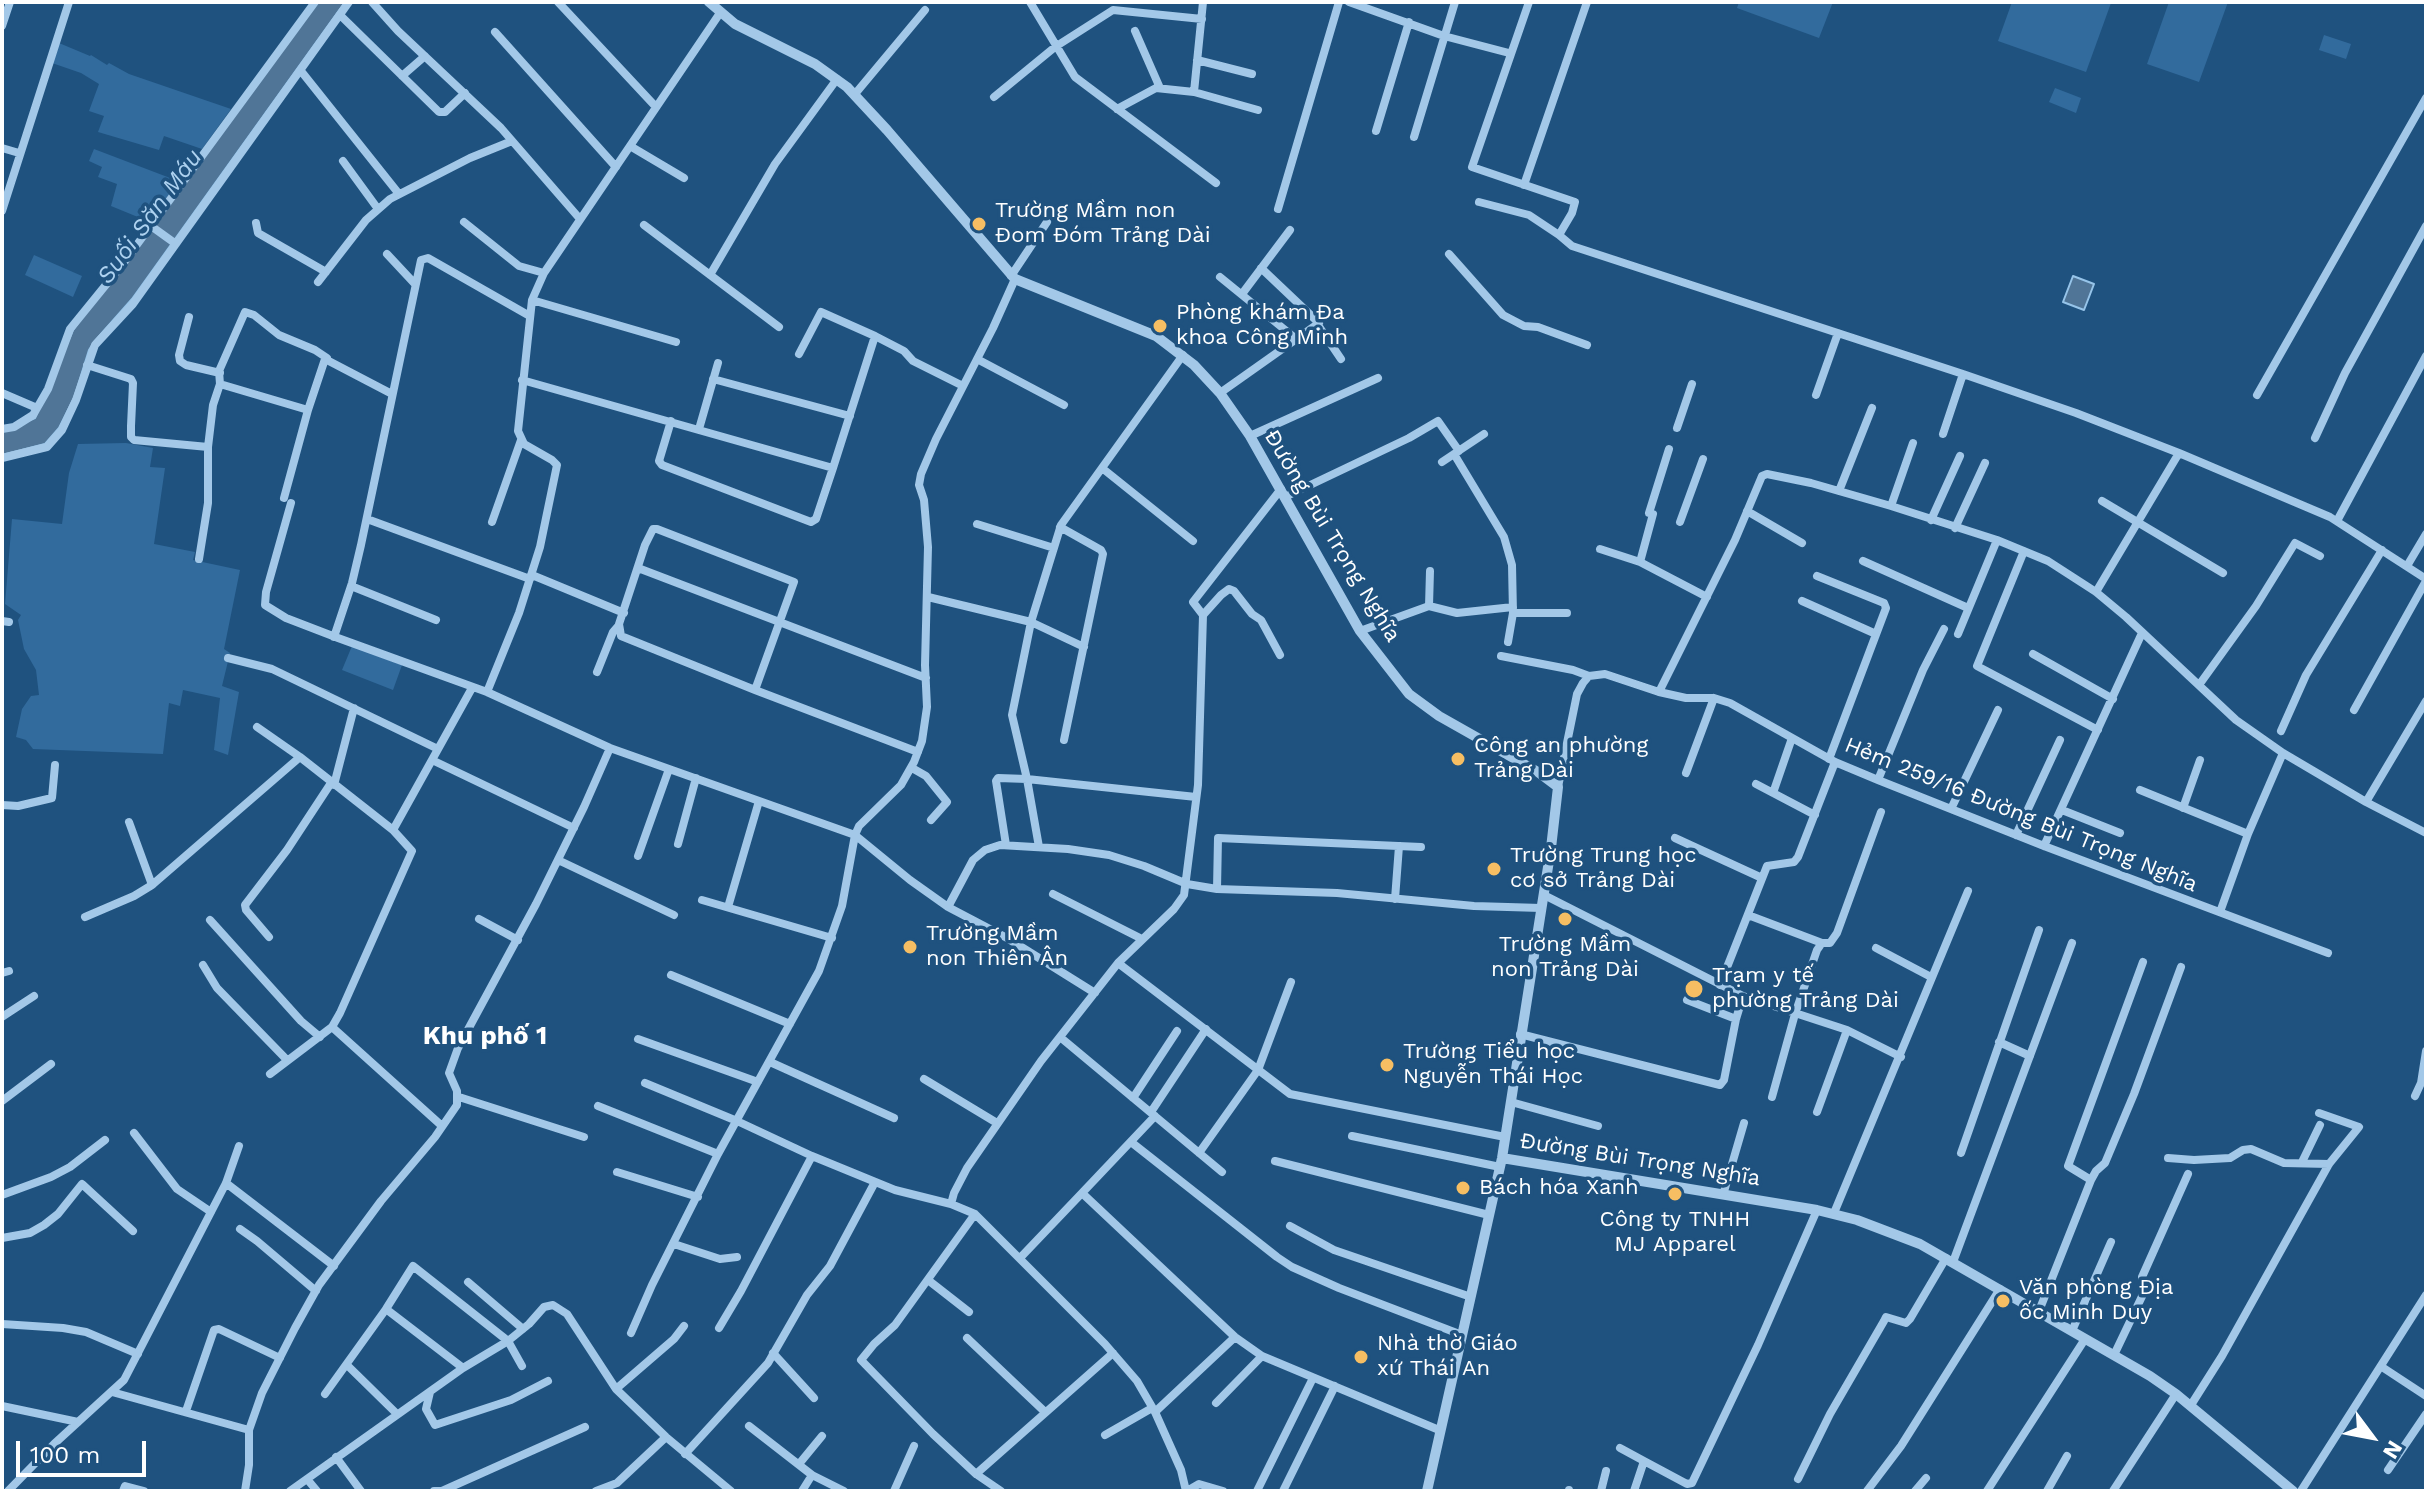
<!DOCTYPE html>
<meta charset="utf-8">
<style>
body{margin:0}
#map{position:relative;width:2428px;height:1493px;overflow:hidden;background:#1f527f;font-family:"Work Sans",sans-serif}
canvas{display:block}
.frame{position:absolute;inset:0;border:4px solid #fff;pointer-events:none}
.north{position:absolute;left:2332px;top:1397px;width:80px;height:80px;-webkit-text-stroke:6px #1f527f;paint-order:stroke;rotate:122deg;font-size:22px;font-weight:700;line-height:32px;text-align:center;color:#fff}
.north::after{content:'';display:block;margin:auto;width:28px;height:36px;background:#fff;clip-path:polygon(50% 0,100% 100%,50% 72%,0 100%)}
.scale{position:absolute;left:16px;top:1441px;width:130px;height:36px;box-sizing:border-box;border:4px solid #fff;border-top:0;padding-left:10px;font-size:24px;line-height:28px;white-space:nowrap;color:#fff;-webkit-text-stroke:6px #1f527f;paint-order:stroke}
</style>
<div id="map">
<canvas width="2428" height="1493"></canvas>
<div class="frame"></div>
<div class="north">N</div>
<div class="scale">100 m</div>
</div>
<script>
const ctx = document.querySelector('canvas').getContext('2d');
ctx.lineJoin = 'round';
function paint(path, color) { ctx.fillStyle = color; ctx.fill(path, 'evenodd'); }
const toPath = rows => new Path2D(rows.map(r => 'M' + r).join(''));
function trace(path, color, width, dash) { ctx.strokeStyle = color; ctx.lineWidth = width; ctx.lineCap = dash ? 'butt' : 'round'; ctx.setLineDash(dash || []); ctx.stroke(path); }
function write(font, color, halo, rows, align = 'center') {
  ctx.font = font + ' "Work Sans",sans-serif'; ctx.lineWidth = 7; ctx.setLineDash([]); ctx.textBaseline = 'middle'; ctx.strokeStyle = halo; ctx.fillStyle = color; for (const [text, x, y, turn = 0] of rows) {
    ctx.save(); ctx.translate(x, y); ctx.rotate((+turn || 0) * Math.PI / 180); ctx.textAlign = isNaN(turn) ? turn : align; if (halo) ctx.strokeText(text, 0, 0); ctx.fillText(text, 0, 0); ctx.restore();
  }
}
const green = toPath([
 [1739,2,1833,2,1819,38,1737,8],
 [2012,2,2111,3,2086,72,1998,41],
 [2169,2,2228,2,2199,82,2147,64],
 [2324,35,2351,44,2346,59,2319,50],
 [59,43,90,56,91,55,107,65,109,63,129,74,231,109,202,149,164,136,159,150,98,132,104,116,89,111,99,84,81,73,52,63],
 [2055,88,2081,98,2076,113,2049,102],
 [94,149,178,181,150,222,111,206,117,184,98,177,102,167,89,161],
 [34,255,82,276,73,297,25,275],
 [126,443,153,448,150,467,165,468,154,544,195,552,193,560,240,570,224,649,230,653,222,686,239,692,228,755,214,750,220,698,183,690,180,706,169,703,163,754,33,749,26,740,16,737,22,709,31,696,39,695,36,670,24,649,18,620,21,615,5,604,12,519,62,524,69,473,78,444],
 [352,646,402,665,393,690,342,670]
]);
const water = toPath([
 [318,2,345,2,132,299,94,342,89,350,74,398,59,428,45,444,2,455,2,432,35,418,73,330,318,2],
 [2073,276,2094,284,2084,310,2063,302,2073,276]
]);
const minor = toPath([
 [372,2,398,31,501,128,580,219],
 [558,2,656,107],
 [1030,2,1075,77,1216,183],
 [1349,2,1444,36,1509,53],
 [1529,2,1472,167,1575,202,1572,213,1559,235,1572,246,1963,374,2076,413,2179,453,2330,517,2426,579],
 [720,13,544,273,532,300,518,431,524,444,552,460,557,465,540,547,519,613,487,692,610,748,855,835,910,880,948,907,1007,938,1095,993],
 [340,15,439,112,445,112,465,93],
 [2,26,10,2],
 [1135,31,1160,88],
 [495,32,616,167],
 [1197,60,1252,74],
 [301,71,399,194],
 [402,76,425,56],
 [1194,92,1203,2],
 [855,94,925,10],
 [994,97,1055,47,1113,10,1202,19],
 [1117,109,1156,88,1194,92,1258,110],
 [1376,131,1409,22],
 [1414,137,1455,2],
 [630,146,684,178],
 [2,148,19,153],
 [343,161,378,209],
 [1524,185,1587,2],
 [1479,202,1529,215,1559,235],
 [1278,209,1339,2],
 [2,211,69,2],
 [464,222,519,266,544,273],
 [256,223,258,233,326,272],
 [644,225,779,327],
 [151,226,176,244],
 [387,254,415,284],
 [1449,254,1503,315,1524,326,1538,327,1587,345],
 [710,275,775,164,837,79],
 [1011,276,1047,222],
 [1220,277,1295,338],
 [318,282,366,220,390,199,470,158,512,141],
 [1242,294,1290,230],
 [532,300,676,342],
 [189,317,179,355,180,361,186,365,220,373],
 [1318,325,1341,359],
 [799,354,821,312,875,336],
 [977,359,1064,405],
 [87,365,131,379,133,383,131,426,131,437,134,440,208,447],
 [713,379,850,416],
 [522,380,833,468],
 [220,384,219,371,245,312,254,315,279,335,315,350,327,358],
 [2,393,37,408],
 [1220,393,1319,323,1261,268],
 [1816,395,1838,333],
 [2257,395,2426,98],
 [671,421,659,461,662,465,811,522,816,519,833,468,875,336,904,351,913,361,963,386],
 [1677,428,1692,384],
 [2,429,14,427,33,415,48,389,70,329,122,265,315,2],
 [699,429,718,363],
 [1943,434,1963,374],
 [1250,436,1378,378],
 [2315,438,2345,373,2426,226],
 [1454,454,1504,537,1512,565,1513,613,1508,642],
 [2,458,47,447,62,430,76,400,95,345,133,304,349,2],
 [1442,462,1484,434],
 [1102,468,1193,541],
 [1839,491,1872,408],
 [1285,497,1409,438,1438,421,1459,451],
 [284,498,308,410,325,359,392,394],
 [2102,501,2223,573],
 [291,503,266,592,265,605,286,618,338,638,487,692],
 [1891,506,1913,443],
 [1747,511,1802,543],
 [1649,513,1669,449],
 [1653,514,1640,562,1707,597],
 [367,519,530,579],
 [1931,520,1960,456],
 [2337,521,2426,356],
 [492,522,521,440],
 [1680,522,1703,459],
 [977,524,1054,548],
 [1060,527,1101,550,1103,554,1064,740],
 [1955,528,1985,463],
 [1600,549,1640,562],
 [2024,551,1977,666,2098,730],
 [199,559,208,503,208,447,213,405,220,384,308,410],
 [1863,561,1968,608],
 [2407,566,2426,534],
 [638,568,926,678],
 [532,575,624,613],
 [1817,576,1884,603,1886,608,1829,759],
 [351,586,436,620],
 [2096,592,2179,453],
 [928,597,1031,622,1084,647],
 [1802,601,1876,634],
 [1429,606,1430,571],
 [1513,613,1567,613],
 [1203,615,1221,595,1229,589,1234,591,1252,614,1261,620,1280,655],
 [2,621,9,622],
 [1360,631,1429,606,1457,613,1513,607],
 [1958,634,1997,540],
 [334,637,352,583,361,545,421,260,428,258,528,315],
 [2033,654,2113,699],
 [1501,656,1573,670,1589,676],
 [228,658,272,669,438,749],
 [597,672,613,632,619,625],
 [2199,685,2256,606,2295,543,2320,556],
 [755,690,794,582,657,529,653,529,645,545,619,624,621,636,755,690,918,752],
 [1659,692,1686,698,1714,698,1730,703,1835,762,1878,780,2044,846,2328,953],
 [2354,710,2426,581],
 [257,727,300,757],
 [2281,731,2306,675,2382,550],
 [432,760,574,828],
 [912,768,926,776,947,802,931,820],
 [1686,773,1714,698],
 [1878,780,1923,670,1944,629],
 [1756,784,1815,815],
 [334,785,354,708],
 [1558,787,1577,694,1583,683,1589,676,1605,674,1659,692,1735,540,1762,476,1767,474,1811,483,1891,506,1997,540,2048,561,2096,592,2126,617,2236,720,2283,753,2366,802,2426,833],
 [2140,790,2248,834],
 [1773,793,1792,738],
 [2366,802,2426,701],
 [2,805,18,806,52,798,55,765],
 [2183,808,2200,760],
 [1951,809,1998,710],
 [2062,810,2120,833],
 [129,822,152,885],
 [393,830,472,688],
 [2016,835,2060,740],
 [1675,838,1762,878],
 [678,844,696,778],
 [1006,845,996,781,998,778,1027,779,1196,797],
 [2044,846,2142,633],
 [1039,847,1027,779,1012,715,1031,622,1061,525,1183,355],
 [638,856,669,769],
 [558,860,674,915],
 [1217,889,1218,838,1421,847],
 [1053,894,1142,939],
 [1544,895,1743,996,1847,1030,1901,1057],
 [1395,899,1399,846],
 [702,900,832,938],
 [728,907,759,801],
 [948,907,973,860,985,850,1000,845,1068,849,1109,855,1144,866,1187,884,1217,889,1337,893,1474,906,1541,908],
 [2220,912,2248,834,2283,753],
 [1748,915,1822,943],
 [85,917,134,896,152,885,300,757,393,830,412,851,340,1013,332,1027,270,1074],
 [479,919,518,940],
 [210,920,301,1021,320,1037],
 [269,937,246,910,245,905,287,850,331,783],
 [1876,948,1931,977],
 [1118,963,1290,1094,1505,1137],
 [203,965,217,988,287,1060],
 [2,973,9,971],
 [671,975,790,1024],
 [1720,985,1767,866,1794,862,1798,857,1835,762],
 [1687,1000,1736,1019],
 [2,1017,34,996],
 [332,1027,442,1126],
 [1520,1034,1720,1085,1724,1080,1736,1019,1743,996],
 [1060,1037,1222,1172],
 [638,1039,758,1082],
 [1999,1042,2030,1056],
 [770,1062,894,1118],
 [924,1079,997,1123],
 [645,1083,737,1121,812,1156,895,1190,951,1204,975,1214,1105,1344,1137,1381,1155,1412,1181,1470,1186,1491],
 [2415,1096,2421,1083,2426,1051],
 [459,1097,584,1137],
 [1772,1097,1795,1014,1817,950,1822,943,1830,943,1837,933,1881,812],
 [1133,1098,1177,1031],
 [2,1101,51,1064],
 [1511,1102,1598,1126],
 [598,1106,718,1154],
 [1151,1112,1206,1029],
 [1817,1112,1847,1030],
 [1155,1116,1082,1193,1235,1337,1262,1356,1439,1430],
 [134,1133,177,1189,211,1212],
 [1352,1136,1500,1167],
 [1131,1142,1277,1257,1292,1267,1339,1288,1462,1335],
 [1199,1153,1258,1070,1291,982],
 [1961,1153,2039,930],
 [2168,1158,2194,1160,2230,1158,2243,1150,2251,1149,2284,1163,2329,1164],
 [1275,1161,1489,1215],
 [2302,1162,2320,1125],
 [617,1172,698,1197],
 [2091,1180,2096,1171,2105,1163,2134,1094,2181,967],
 [226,1183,334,1266],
 [2,1195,51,1177,70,1167,105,1140],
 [1723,1195,1744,1123],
 [951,1204,954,1193,967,1168,1041,1061,1118,963,1174,909,1184,895,1198,785,1203,615,1193,602,1281,489],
 [1834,1213,1968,891],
 [975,1214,895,1325,874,1344,861,1360,933,1434,976,1474,1001,1491],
 [1290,1226,1334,1250,1471,1297],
 [240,1229,257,1241,316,1291],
 [2,1238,30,1233,44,1225,58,1214,82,1184,133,1231],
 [674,1244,720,1259,737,1257],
 [1020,1258,1082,1193],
 [1953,1262,2072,943],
 [928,1280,969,1312],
 [468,1282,523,1329],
 [386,1309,463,1368],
 [2039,1311,2091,1180,2068,1166,2143,962],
 [2,1324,63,1328,86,1332,138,1354],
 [719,1328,741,1291,812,1156],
 [2072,1331,2111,1242],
 [631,1333,652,1285,718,1154,819,971,842,906,855,835,859,826,901,785,914,762,922,741,927,707,925,665,928,547,924,500,919,485,921,474,936,439,993,328,1015,279],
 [967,1338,1045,1412],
 [773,1353,814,1398],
 [2114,1355,2146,1288,2142,1277,2188,1174],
 [347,1365,397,1414],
 [2382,1367,2426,1396],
 [616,1389,674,1339,684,1326],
 [112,1392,249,1430],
 [430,1392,426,1409,435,1425,511,1400,548,1381],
 [325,1394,386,1309,413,1266,508,1341,522,1366],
 [1216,1403,1262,1356],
 [2191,1405,2222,1356,2329,1164,2359,1127,2319,1113],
 [2,1406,78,1422],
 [186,1411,214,1330,219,1329,280,1358],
 [1155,1412,1235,1337],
 [749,1426,812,1475,802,1491],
 [1105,1435,1152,1408],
 [1620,1448,1644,1461],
 [685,1454,768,1363,807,1295,830,1266,875,1182],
 [336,1457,361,1491],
 [799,1464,822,1436],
 [2388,1470,2426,1414],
 [976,1474,1113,1353],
 [812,1475,844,1491],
 [307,1479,317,1491],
 [1798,1479,1830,1414,1884,1321,1886,1317,1906,1323,1910,1319,1946,1258],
 [8,1491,54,1444,124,1380,226,1183,239,1146],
 [123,1491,125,1486,144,1491],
 [245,1491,249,1465,249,1430,262,1393,295,1328,319,1285,381,1201,435,1137,457,1105,457,1091,449,1073,458,1048,536,904,584,807,610,748],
 [290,1491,463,1368,508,1341,529,1324,544,1307,553,1305,567,1314,616,1389,666,1437,731,1491],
 [434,1491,442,1491,585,1427],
 [596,1491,617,1483,666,1437],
 [894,1491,914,1446],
 [1187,1491,1199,1484,1223,1491],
 [1257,1491,1313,1378],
 [1283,1491,1335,1386],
 [1569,1491,1569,1490],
 [1601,1491,1606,1471],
 [1634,1491,1644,1461,1687,1484,1692,1483,1758,1345,1817,1210],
 [1867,1491,1901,1446,2000,1289],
 [1915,1491,1926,1478],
 [1987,1491,2085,1339],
 [2047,1491,2067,1456],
 [2113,1491,2176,1394],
 [2301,1491,2426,1295]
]);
const tertiary = toPath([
 [709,2,735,24,815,64,847,87,887,130,1015,279,1156,336,1194,365,1220,393,1250,436,1360,631,1409,694,1439,716,1538,772,1558,787,1551,848,1502,1158,1427,1491],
 [1502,1158,1817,1210,1857,1220,1920,1244,2150,1376,2176,1394,2293,1491]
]);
const markers = [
 [979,224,8,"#f6be63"],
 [1160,326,8,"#f6be63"],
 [1458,759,8,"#f6be63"],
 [1494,869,8,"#f6be63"],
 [1565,919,8,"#f6be63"],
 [910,947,8,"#f6be63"],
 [1694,989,10,"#f6be63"],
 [1387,1065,8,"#f6be63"],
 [1463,1188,8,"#f6be63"],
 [1675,1194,8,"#f6be63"],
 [2003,1301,8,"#f6be63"],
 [1361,1357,8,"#f6be63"]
];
const poiNames = [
 ["Trường Mầm non",995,211],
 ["Đom Đóm Trảng Dài",995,236],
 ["Phòng khám Đa",1176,313],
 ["khoa Công Minh",1176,338],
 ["Công an phường",1474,746],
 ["Trảng Dài",1474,771],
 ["Trường Trung học",1510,856],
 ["cơ sở Trảng Dài",1510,881],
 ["Trường Mầm",926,934],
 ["non Thiên Ân",926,959],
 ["Trường Mầm",1565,945,"center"],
 ["non Trảng Dài",1565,970,"center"],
 ["Trạm y tế",1712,976],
 ["phường Trảng Dài",1712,1001],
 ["Trường Tiểu học",1403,1052],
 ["Nguyễn Thái Học",1403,1077],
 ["Bách hóa Xanh",1479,1188],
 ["Công ty TNHH",1675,1220,"center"],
 ["MJ Apparel",1675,1245,"center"],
 ["Văn phòng Địa",2019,1288],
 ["ốc Minh Duy",2019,1313],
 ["Nhà thờ Giáo",1377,1344],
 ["xứ Thái An",1377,1369]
];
const streetNames = [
 ["Đường Bùi Trọng Nghĩa",1332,536,59],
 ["Hẻm 259/16 Đường Bùi Trọng Nghĩa",2021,815,22],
 ["Đường Bùi Trọng Nghĩa",1640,1160,9]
];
const waterNames = [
 ["Suối Săn Máu",150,217,-54]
];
const quarterNames = [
 ["Khu phố 1",485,1036]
];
paint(green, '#326b9d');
paint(water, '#507597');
trace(water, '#96c4e9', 2);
trace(minor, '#a3c8e8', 8);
trace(tertiary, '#a3c8e8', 10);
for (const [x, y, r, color] of markers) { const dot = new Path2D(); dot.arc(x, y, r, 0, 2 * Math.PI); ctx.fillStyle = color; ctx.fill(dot); trace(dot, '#1f527f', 3); }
write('22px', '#fff', '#1f527f', poiNames, 'left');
write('22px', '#fff', '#1f527f', streetNames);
write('italic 24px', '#aed2f0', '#1f527f', waterNames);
write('bold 26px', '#fff', '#1f527f', quarterNames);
</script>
